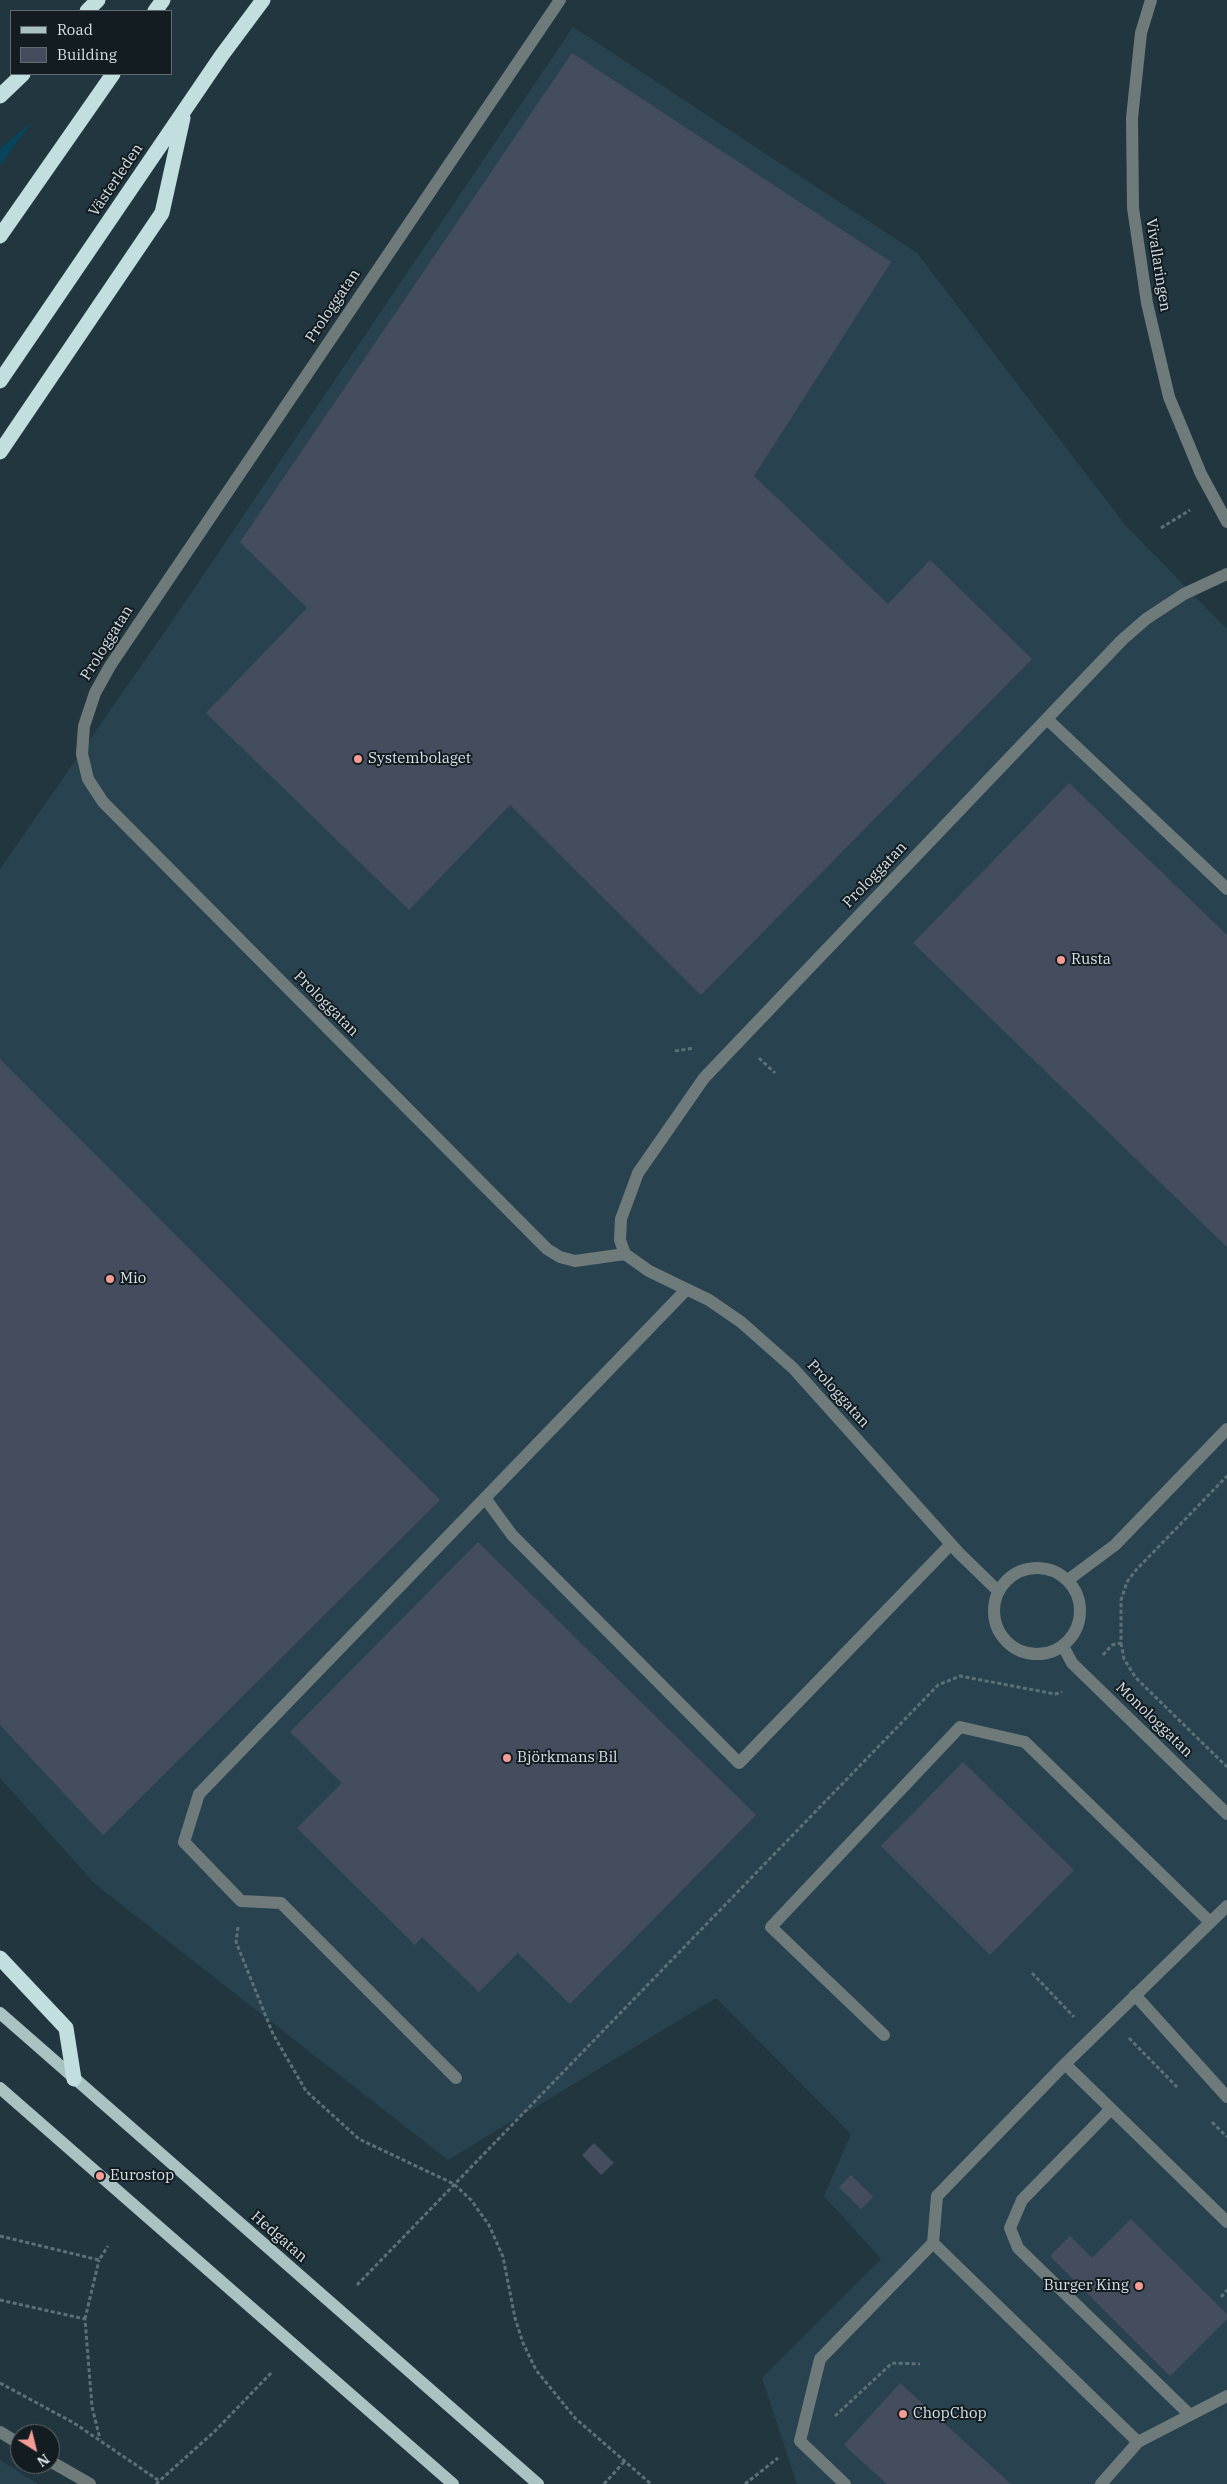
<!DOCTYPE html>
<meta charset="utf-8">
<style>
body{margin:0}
#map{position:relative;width:1227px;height:2484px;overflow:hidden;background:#22363f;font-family:"IBM Plex Serif",serif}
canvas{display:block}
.legend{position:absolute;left:10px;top:10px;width:162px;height:65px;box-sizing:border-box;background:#131c20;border:1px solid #616b70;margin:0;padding:6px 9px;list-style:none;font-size:15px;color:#d5e1e7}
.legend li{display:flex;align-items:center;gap:10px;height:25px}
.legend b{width:25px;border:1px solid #616b70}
.north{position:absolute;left:10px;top:2424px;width:50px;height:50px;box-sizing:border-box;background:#131c20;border:1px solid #616b70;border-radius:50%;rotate:144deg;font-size:14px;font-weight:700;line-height:20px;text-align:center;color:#d5e1e7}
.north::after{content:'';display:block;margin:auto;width:18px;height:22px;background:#f59c95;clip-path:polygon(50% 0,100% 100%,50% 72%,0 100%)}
</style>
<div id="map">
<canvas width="1227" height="2484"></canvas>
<ul class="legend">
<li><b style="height:6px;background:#abc2c3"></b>Road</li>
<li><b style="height:14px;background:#444d5e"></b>Building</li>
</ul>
<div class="north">N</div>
</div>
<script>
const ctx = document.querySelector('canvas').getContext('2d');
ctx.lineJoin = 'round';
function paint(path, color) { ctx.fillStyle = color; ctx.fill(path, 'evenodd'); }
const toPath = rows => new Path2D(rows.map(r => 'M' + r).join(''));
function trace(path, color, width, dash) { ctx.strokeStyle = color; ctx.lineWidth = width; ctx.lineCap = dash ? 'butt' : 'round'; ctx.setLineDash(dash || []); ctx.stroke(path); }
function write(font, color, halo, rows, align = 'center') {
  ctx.font = font + ' "IBM Plex Serif",serif'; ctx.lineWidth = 4; ctx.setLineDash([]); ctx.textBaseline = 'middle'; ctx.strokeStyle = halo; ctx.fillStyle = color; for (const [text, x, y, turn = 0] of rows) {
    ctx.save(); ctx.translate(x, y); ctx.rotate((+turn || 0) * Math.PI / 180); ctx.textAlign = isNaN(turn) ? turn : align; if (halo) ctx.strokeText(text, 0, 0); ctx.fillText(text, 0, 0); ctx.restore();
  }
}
const built = toPath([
 [573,27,917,253,1126,526,1227,629,1227,2484,797,2484,762,2378,881,2259,824,2196,851,2134,716,1998,448,2160,95,1884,0,1778,0,869,175,617],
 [0,2460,38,2484,0,2484]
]);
const green = toPath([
 [32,121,0,166,0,149]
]);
const building = toPath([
 [572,53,891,262,754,476,888,604,930,560,1032,659,701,995,510,805,409,910,206,713,307,608,240,542],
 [1069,783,1227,935,1227,1247,913,943],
 [0,1059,440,1500,103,1835,0,1725],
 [478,1542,756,1815,570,2004,518,1953,479,1992,422,1937,415,1945,297,1828,342,1783,290,1732],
 [963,1762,1074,1870,990,1955,881,1846],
 [594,2143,614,2163,601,2175,582,2155],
 [851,2175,873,2197,861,2209,839,2187],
 [1131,2219,1227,2314,1227,2319,1170,2376,1050,2256,1070,2236,1092,2258],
 [900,2383,1011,2484,887,2484,844,2445]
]);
const path = toPath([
 [1161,528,1190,510],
 [675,1051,694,1048],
 [759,1058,775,1073],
 [1121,1643,1124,1659,1136,1678,1227,1767],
 [1103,1655,1112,1645,1121,1643,1121,1600,1127,1582,1136,1570,1227,1476],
 [238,1927,236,1942,273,2034,306,2091,359,2139,454,2184,471,2200,489,2225,503,2257,515,2318,523,2343,536,2370,575,2418,651,2484],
 [1032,1973,1074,2017],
 [1129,2038,1177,2087],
 [1212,2122,1227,2137],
 [0,2236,99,2260,108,2246],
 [357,2285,938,1685,960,1676,1055,1694,1062,1692],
 [1221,2297,1227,2290],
 [0,2300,85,2319,92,2407,100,2439],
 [85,2319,99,2260],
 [0,2383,74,2423,158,2480],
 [835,2416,892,2363,920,2364],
 [156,2484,215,2431,272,2372],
 [604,2484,624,2462],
 [745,2484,778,2458]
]);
const minor = toPath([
 [560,0,110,666,95,693,84,726,82,754,88,779,103,802,547,1249,560,1257,575,1261,625,1254],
 [1151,0,1141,33,1132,118,1133,208,1147,303,1169,397,1201,474,1227,522],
 [1047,719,1227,889],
 [485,1498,512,1535,739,1763,951,1544],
 '994 1611a43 43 0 1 1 86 0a43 43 0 1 1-86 0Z',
 [1068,1580,1115,1545,1227,1429],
 [998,1591,959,1553,793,1368,741,1322,709,1300,649,1271,625,1254,620,1240,621,1219,638,1173,704,1078,1122,640,1146,619,1184,594,1227,574],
 [1063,1646,1072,1663,1227,1814],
 [1135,1995,1227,2097],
 [884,2035,771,1927,960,1727,1025,1742,1210,1922],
 [1065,2064,1227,2222],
 [456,2078,281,1903,241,1901,184,1842,199,1794,686,1290],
 [1111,2109,1022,2200,1010,2228,1018,2248,1190,2415],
 [933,2243,1138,2442],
 [0,2432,20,2444],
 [50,2461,90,2484],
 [845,2484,800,2441,820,2359,933,2243,937,2196,1065,2064,1227,1906],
 [1101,2484,1138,2442,1227,2396]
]);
const major = toPath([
 [0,2013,538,2484],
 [0,2088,453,2484]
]);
const highway = toPath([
 [87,11,98,0],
 [155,11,163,0],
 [0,96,23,74],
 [0,236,113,74],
 [0,381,222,55,263,0],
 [0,452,162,213,183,118],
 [0,1958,66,2028,74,2079]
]);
const markers = [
 [358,759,5,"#f59c95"],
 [1061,960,5,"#f59c95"],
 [110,1279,5,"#f59c95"],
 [507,1758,5,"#f59c95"],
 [100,2176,5,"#f59c95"],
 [1139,2286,5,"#f59c95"],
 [903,2414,5,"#f59c95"]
];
const streetNames = [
 ["Västerleden",116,180,-56],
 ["Vivallaringen",1158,265,81],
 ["Prologgatan",333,306,-56],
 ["Prologgatan",107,643,-58],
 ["Prologgatan",875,875,-46],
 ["Prologgatan",326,1004,45],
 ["Prologgatan",838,1394,48],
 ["Monologgatan",1154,1720,44],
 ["Hedgatan",279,2237,41]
];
const poiNames = [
 ["Systembolaget",368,759],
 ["Rusta",1071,960],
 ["Mio",120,1279],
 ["Björkmans Bil",517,1758],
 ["Eurostop",110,2176],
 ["Burger King",1129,2286,"right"],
 ["ChopChop",913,2414]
];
paint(built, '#28434f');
paint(green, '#07455c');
paint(building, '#444d5e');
trace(path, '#5e7077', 3, [4, 2.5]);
trace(minor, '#6f7b7b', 12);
trace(major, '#abc2c3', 12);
trace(highway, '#c2dedf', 15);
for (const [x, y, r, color] of markers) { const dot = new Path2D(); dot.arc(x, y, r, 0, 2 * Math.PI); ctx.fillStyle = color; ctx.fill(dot); trace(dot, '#131c20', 2); }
write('15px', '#d5e1e7', '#131c20', streetNames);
write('15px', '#d5e1e7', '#131c20', poiNames, 'left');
</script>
